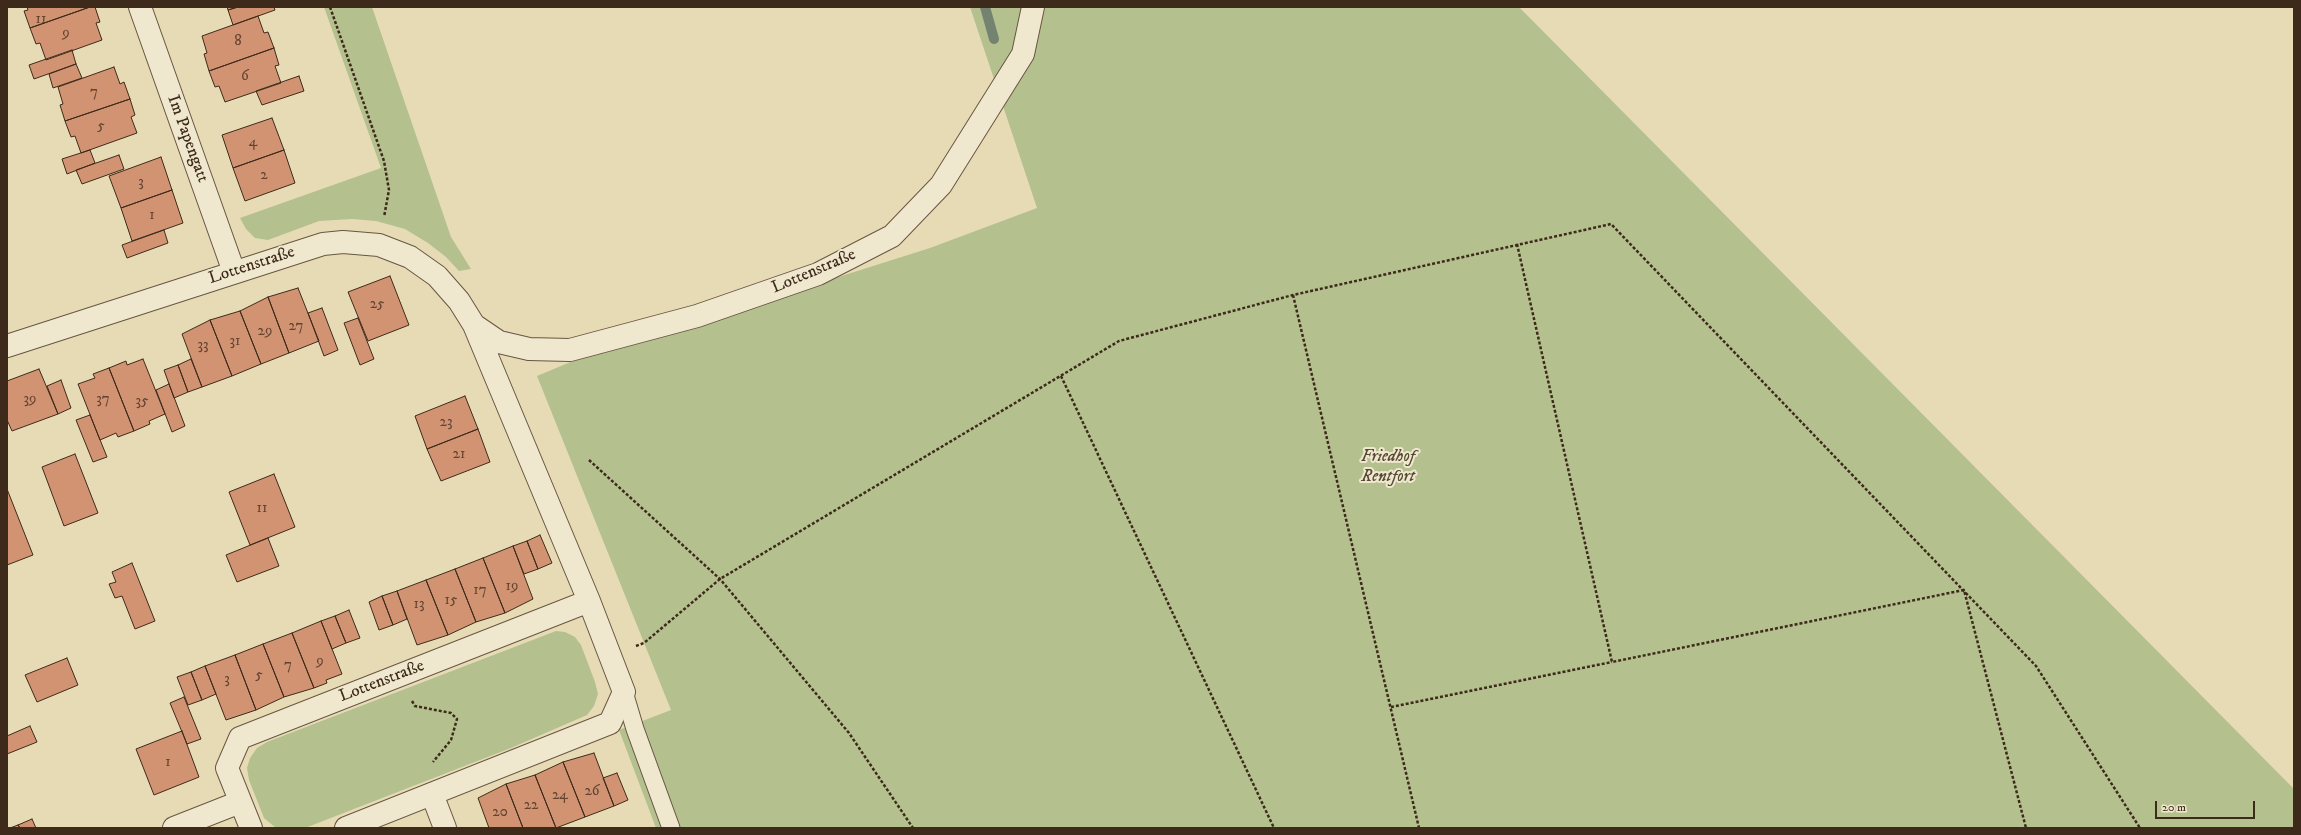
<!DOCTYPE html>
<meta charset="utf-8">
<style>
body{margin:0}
#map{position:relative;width:2301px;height:835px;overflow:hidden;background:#e7dbb5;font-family:"IM FELL DW Pica",serif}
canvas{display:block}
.frame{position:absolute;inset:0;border:8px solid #3e2a1b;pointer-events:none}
.scale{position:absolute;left:2155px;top:801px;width:100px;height:18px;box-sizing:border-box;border:2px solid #3e2a1b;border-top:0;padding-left:5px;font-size:12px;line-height:14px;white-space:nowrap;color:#3e2a1b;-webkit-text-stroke:3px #efe8cf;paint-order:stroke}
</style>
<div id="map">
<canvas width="2301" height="835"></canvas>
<div class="frame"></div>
<div class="scale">20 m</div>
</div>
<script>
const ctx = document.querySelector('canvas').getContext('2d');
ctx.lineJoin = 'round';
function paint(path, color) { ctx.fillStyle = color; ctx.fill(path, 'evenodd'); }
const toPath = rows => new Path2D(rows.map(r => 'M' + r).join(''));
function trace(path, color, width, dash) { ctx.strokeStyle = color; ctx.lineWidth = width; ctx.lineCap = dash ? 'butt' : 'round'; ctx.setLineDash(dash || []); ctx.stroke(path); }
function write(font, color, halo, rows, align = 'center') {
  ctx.font = font + ' "IM FELL DW Pica",serif'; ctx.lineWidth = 4; ctx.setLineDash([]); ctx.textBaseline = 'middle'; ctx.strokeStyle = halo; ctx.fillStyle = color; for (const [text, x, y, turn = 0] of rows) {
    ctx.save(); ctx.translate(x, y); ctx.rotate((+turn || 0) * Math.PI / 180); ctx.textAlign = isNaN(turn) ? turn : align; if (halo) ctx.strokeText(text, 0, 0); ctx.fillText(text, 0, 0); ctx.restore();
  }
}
const green = toPath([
 [324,7,372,7,451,237,471,269,459,271,446,257,428,243,405,229,376,221,352,219,319,221,268,240,255,238,246,229,240,218,381,168],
 [970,7,1519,7,2294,789,2294,828,656,828,619,730,671,710,537,376,573,361,930,248,1037,208],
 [556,631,565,632,575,637,581,645,595,682,598,694,594,706,587,715,511,748,305,828,276,828,264,818,249,780,247,768,250,758,257,748,267,742]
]);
const stream = toPath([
 [985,7,994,39]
]);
const building = toPath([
 [27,7,90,7,30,28,24,11,28,10,27,7],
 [90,7,95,7,100,22,96,23,102,40,46,60,40,43,36,44,30,28,90,7],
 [227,7,238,7,228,10,227,7],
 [238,7,274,7,275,10,233,25,228,10,238,7],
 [258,16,264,33,268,32,274,48,209,71,204,54,207,53,202,36,258,16],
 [274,48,279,65,275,66,281,83,225,102,219,86,215,87,209,71,274,48],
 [72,50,76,64,34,79,29,65,72,50],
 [76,64,82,78,53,88,49,74,76,64],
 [114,67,120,84,124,82,130,99,65,121,60,105,63,104,58,87,114,67],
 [299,76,304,91,262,105,256,91,299,76],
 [130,99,135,115,131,117,137,133,81,153,75,136,71,137,65,121,130,99],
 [272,118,284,150,233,168,222,135,272,118],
 [90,150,95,163,67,174,62,159,90,150],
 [284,150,295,183,245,201,233,168,284,150],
 [119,155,124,169,82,184,76,170,119,155],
 [161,157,172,190,121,208,109,176,161,157],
 [172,190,183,223,132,241,121,208,172,190],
 [164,230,168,243,127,258,122,245,164,230],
 [390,276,409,325,368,341,348,292,390,276],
 [298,288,319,341,289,353,268,297,298,288],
 [268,297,289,353,261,364,240,311,268,297],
 [322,308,338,350,324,356,308,313,322,308],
 [240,311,261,364,232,376,210,320,240,311],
 [358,318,374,359,360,365,344,323,358,318],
 [210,320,232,376,202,387,182,334,210,320],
 [143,359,165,414,149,421,150,424,134,431,109,368,126,361,127,365,143,359],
 [191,359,202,387,188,392,178,365,191,359],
 [178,365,188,392,174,398,164,370,178,365],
 [109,368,134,431,118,437,116,433,100,440,78,384,95,378,93,374,109,368],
 [39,369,58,414,12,431,7,420,7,381,39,369],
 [61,380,71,408,58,414,47,386,61,380],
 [169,384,185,426,172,432,156,390,169,384],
 [465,396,478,429,427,449,415,416,465,396],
 [90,415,107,457,93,462,76,420,90,415],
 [478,429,490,462,441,481,427,449,478,429],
 [75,454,98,513,64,526,42,467,75,454],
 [274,474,295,527,250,545,229,492,274,474],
 [7,489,33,555,7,565,7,489],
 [540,535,552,563,538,569,527,541,540,535],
 [268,538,279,566,237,582,226,555,268,538],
 [527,541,538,569,524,574,513,546,527,541],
 [513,546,533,599,505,613,483,558,513,546],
 [483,558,505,613,476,622,455,569,483,558],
 [132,563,155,621,135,629,122,596,115,598,109,584,116,582,112,572,132,563],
 [455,569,476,622,448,635,426,580,455,569],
 [426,580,448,635,417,645,397,591,426,580],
 [397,591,407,619,393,625,382,596,397,591],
 [382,596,393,625,379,630,369,602,382,596],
 [349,610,360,638,346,643,335,616,349,610],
 [335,616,346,643,332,649,321,621,335,616],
 [321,621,342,674,326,680,327,683,314,688,292,633,321,621],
 [292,633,314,688,284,697,263,644,292,633],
 [263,644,284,697,256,710,235,655,263,644],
 [235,655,256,710,226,720,205,666,235,655],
 [67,658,78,685,37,702,25,675,67,658],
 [205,666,216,694,202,700,191,672,205,666],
 [191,672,202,700,188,705,177,677,191,672],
 [184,697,201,739,187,744,170,703,184,697],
 [30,726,37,742,7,754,7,736,30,726],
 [182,731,199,777,154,795,136,749,182,731],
 [594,753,614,806,585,817,563,762,594,753],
 [563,762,585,817,556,828,535,775,563,762],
 [617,773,628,800,614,806,603,778,617,773],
 [535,775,556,828,523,828,506,784,535,775],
 [506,784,523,828,489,828,478,798,506,784],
 [32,819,36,828,20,828,18,825,32,819],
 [18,825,20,828,10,828,18,825]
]);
const path = toPath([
 [330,7,384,161,389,190,384,217],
 [1517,244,1612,662,1964,590,2026,828],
 [1293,295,1419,828],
 [1061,376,1274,828],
 [589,460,720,579,849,733,913,828],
 [636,646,644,643,720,579,1119,341,1293,295,1611,224,2036,666,2140,828],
 [412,701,415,706,451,713,457,719,451,740,433,762],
 [1391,707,1612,662]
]);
const lane = toPath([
 [624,692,635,729,671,828]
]);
const street = toPath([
 [140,7,234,272],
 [474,325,499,342,529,349,570,350,697,316,818,274,892,236,941,185,1023,54,1033,7],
 [7,346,323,244,343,242,379,245,410,257,437,276,459,301,474,325,589,601,624,692,610,723,346,828],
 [432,794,445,828],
 [174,828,240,802],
 [251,828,227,768,240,738,589,601]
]);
const numberNames = [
 ["11",41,20],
 ["9",66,34],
 ["8",238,42],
 ["6",245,77],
 ["7",94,93],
 ["5",101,127],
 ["4",253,143],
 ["2",264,176],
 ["3",141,183],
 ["1",152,216],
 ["25",377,305],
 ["27",296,327],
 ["29",265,332],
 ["31",235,342],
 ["33",203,346],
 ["39",30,400],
 ["37",103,400],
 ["35",142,402],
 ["23",446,423],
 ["21",459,455],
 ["11",262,509],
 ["19",512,587],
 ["17",480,591],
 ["15",451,601],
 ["13",419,605],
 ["9",320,662],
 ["7",288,666],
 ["5",259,676],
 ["3",227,680],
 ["1",168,763],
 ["26",592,792],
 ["24",560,796],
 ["22",531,806],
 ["20",500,813]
];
const streetNames = [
 ["Im Papengatt",187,139,70],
 ["Lottenstraße",252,266,-18],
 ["Lottenstraße",814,272,-23],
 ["Lottenstraße",382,682,-21]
];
const parkNames = [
 ["Friedhof",1388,457],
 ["Rentfort",1388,477]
];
paint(green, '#b4c08e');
trace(stream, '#748270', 10);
paint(building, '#d19372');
trace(building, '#3e2a1b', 1);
trace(lane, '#685642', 19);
trace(street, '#685642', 24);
trace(path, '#3e2a1b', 2.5, [3, 2]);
trace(lane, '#efe8cf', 17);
trace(street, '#efe8cf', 22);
write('15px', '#634431', null, numberNames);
write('17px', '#3e2a1b', '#efe8cf', streetNames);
write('italic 17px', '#564832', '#efe8cf', parkNames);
</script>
